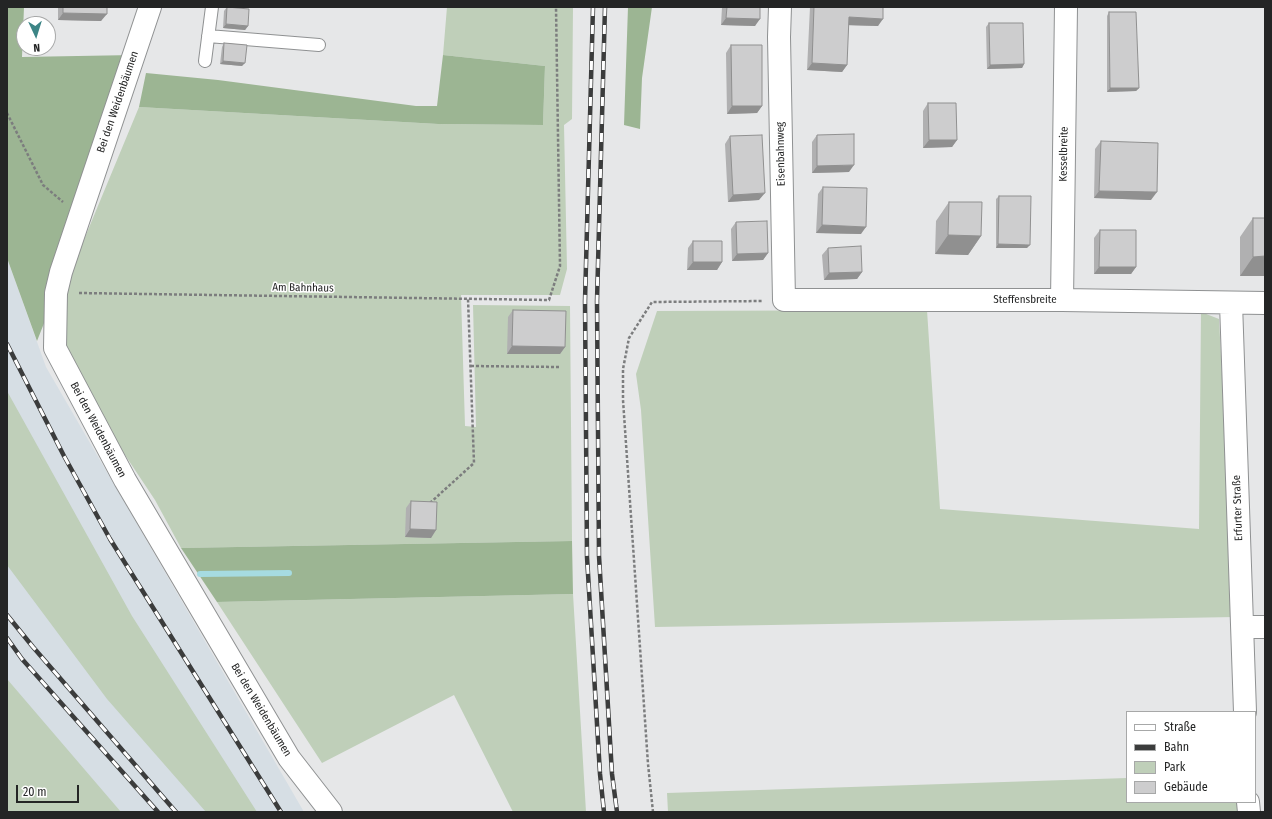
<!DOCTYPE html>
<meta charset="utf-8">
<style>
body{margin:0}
#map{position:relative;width:1272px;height:819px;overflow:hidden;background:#e6e7e8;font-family:"Fira Sans Condensed",sans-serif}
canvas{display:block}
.frame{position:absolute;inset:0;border:8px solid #242525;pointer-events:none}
.legend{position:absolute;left:1126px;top:711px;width:130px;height:92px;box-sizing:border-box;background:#fff;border:1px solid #a7a8a8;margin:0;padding:5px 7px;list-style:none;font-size:12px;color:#242525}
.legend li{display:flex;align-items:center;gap:8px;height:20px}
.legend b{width:20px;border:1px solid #a7a8a8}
.north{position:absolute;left:16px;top:16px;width:40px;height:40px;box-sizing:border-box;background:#fff;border:1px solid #a7a8a8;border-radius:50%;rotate:176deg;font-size:11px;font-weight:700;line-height:16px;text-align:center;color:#242525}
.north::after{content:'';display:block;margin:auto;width:14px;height:18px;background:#3c8586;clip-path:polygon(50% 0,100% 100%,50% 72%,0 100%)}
.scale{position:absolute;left:16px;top:785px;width:63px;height:18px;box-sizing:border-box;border:2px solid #242525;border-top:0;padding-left:5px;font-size:12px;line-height:14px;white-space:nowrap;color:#242525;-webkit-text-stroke:3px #fff;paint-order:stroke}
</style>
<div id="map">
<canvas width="1272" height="819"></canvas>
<div class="frame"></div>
<ul class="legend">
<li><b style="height:5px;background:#fff"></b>Straße</li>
<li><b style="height:5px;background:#3b3c3c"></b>Bahn</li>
<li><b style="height:11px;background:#bfcfb9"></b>Park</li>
<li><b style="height:11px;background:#cdcdce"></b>Gebäude</li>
</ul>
<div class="north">N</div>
<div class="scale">20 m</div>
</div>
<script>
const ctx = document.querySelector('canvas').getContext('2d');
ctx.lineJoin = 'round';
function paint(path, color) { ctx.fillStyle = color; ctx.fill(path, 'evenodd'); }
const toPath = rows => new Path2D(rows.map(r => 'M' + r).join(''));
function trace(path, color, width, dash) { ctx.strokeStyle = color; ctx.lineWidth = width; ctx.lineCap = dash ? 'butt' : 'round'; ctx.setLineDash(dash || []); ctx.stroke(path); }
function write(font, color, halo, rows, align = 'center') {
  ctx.font = font + ' "Fira Sans Condensed",sans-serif'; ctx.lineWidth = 3; ctx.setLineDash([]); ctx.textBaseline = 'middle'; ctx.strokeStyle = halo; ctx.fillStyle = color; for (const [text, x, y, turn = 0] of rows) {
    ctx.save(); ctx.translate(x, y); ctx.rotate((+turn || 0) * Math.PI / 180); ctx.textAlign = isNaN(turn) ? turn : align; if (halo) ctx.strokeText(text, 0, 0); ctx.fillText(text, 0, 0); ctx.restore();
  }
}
const built = toPath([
 [7,258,46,367,304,812,7,812]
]);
const green = toPath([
 [447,7,573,7,572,119,564,125,567,269,560,295,461,295,465,426,476,427,473,305,570,306,572,541,181,548,155,500,123,452,64,348,66,283,139,107,438,124,543,125,545,66,443,55],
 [927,310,940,509,1199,529,1201,312,1219,319,1235,617,655,627,641,410,636,374,657,311],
 [7,391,132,616,257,812,206,812,107,699,7,565],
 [573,594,586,812,513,812,454,695,322,763,217,602],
 [7,679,121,812,9,812,7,810],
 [1127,778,1127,802,1238,802,1238,812,668,812,667,793]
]);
const forest = toPath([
 [7,7,24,7,22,57,134,55,56,293,37,341,7,258],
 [628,7,652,7,642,78,640,129,624,125],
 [443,55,545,66,543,125,438,124,139,107,146,73,218,80,416,106,437,106],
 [572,541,573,594,217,602,181,548]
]);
const stream = toPath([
 [200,574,289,573]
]);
const path = toPath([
 [7,113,43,185,63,202],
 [79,293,549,300,560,266,556,7],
 [471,366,559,367],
 [430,503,474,463,468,299],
 [653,812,648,764,623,400,623,369,629,338,652,302,763,301]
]);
const service = toPath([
 [208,36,319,45],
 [205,61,212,7]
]);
const minor = toPath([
 [150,7,61,272,56,293,55,348,125,480,289,758,331,812],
 [780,7,779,37,784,300,1062,300,1265,303],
 [1062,300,1066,7],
 [1231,303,1245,712],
 [1243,627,1265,627],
 [1248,802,1249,812]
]);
const rail = toPath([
 [593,7,585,301,587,557,600,774,604,812],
 [605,7,597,301,599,556,612,774,617,812],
 [7,344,64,456,110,539,281,812],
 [7,615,33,647,176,812],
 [7,638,22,659,158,812]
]);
const wall = toPath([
 [58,7,107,7,101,21,58,20],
 [227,7,248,26,245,30,223,28,224,11],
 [722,7,760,7,755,26,721,25],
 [810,7,883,7,878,26,848,25,847,65,842,72,807,70],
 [1109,12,1139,88,1136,91,1107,92,1107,16],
 [989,23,1024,64,1022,68,987,69,986,27],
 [1265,35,1265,76,1264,76,1264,37],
 [224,43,242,66,220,64,222,47],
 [731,45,762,106,757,113,727,114,726,53],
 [928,103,957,140,952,147,923,148,923,111],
 [817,135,849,172,812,173,812,142],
 [730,136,759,200,728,202,725,144],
 [1101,141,1151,200,1094,198,1095,149],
 [823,187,861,234,816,233,818,194],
 [999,196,1027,248,996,248,996,199],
 [949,202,981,236,968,255,935,254,936,221],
 [1253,218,1265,218,1265,276,1240,276,1240,237],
 [736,222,768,253,763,260,732,261,731,229],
 [1100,230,1136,267,1131,274,1094,274,1094,238],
 [693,241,722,262,717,270,687,270,688,248],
 [828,248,862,272,857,279,824,280,822,255],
 [513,310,565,347,560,354,507,354,508,317],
 [411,501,436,530,431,538,405,537,406,508]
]);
const shadedWall = toPath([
 [63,13,107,14,101,21,58,20],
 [849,17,883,19,878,26,843,25],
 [726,18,760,19,755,26,721,25],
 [226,24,248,26,245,30,223,28],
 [223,61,245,63,242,66,220,64],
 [812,63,847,65,842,72,807,70],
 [1024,64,1022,68,987,69,990,65],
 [1110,88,1139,88,1136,91,1107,92],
 [732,106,762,106,757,113,727,114],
 [929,140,957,140,952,147,923,148],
 [854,165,849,172,812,173,817,166],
 [1099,191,1157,192,1151,200,1094,198],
 [765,193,759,200,728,202,733,195],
 [822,225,866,227,861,234,816,233],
 [948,235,981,236,968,255,935,254],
 [998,244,1030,245,1027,248,996,248],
 [768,253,763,260,732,261,737,254],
 [1265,256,1265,276,1240,276,1253,257],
 [693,262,722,262,717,270,687,270],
 [1099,267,1136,267,1131,274,1094,274],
 [862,272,857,279,824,280,829,273],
 [512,346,565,347,560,354,507,354],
 [410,529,436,530,431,538,405,537]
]);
const building = toPath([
 [63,7,107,7,107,14,63,13,63,7],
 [227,7,249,9,248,26,226,24,227,7],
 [727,7,760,7,760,19,726,18,727,7],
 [814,7,883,7,883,19,849,17,847,65,812,63,814,7],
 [1109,12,1136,12,1139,88,1110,88,1109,12],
 [989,23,1023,23,1024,64,990,65,989,23],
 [224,43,247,45,245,63,223,61,224,43],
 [731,45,762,45,762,106,732,106,731,45],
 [928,103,956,103,957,140,929,140,928,103],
 [854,134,854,165,817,166,817,135,854,134],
 [762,135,765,193,733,195,730,136,762,135],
 [1101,141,1158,143,1157,192,1099,191,1101,141],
 [823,187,867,188,866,227,822,225,823,187],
 [999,196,1031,196,1030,245,998,244,999,196],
 [949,202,982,202,981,236,948,235,949,202],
 [1253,218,1265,218,1265,256,1253,257,1253,218],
 [767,221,768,253,737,254,736,222,767,221],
 [1100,230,1136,230,1136,267,1099,267,1100,230],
 [693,241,722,241,722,262,693,262,693,241],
 [861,246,862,272,829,273,828,248,861,246],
 [513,310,566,311,565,347,512,346,513,310],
 [411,501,437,502,436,530,410,529,411,501]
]);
const streetNames = [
 ["Bei den Weidenbäumen",118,102,-71],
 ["Eisenbahnweg",781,154,-91],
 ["Kesselbreite",1064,154,-89],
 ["Am Bahnhaus",303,288,1],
 ["Steffensbreite",1025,300],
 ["Bei den Weidenbäumen",98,430,62],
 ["Erfurter Straße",1238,508,-92],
 ["Bei den Weidenbäumen",261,710,59]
];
paint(built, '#d6dee4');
paint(green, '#bfcfb9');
paint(forest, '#9cb593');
trace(stream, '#a6dbe1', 6);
trace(service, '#8f9192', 14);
trace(minor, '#8f9192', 24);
trace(path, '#7c7d7e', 2.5, [3, 2]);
trace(service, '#fff', 12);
trace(minor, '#fff', 22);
trace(rail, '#3b3c3c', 4.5);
trace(rail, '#fff', 3, [9]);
paint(wall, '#b0b0b1');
paint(shadedWall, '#909090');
paint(building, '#cdcdce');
trace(building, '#909090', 1);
write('11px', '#242525', '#fff', streetNames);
</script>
